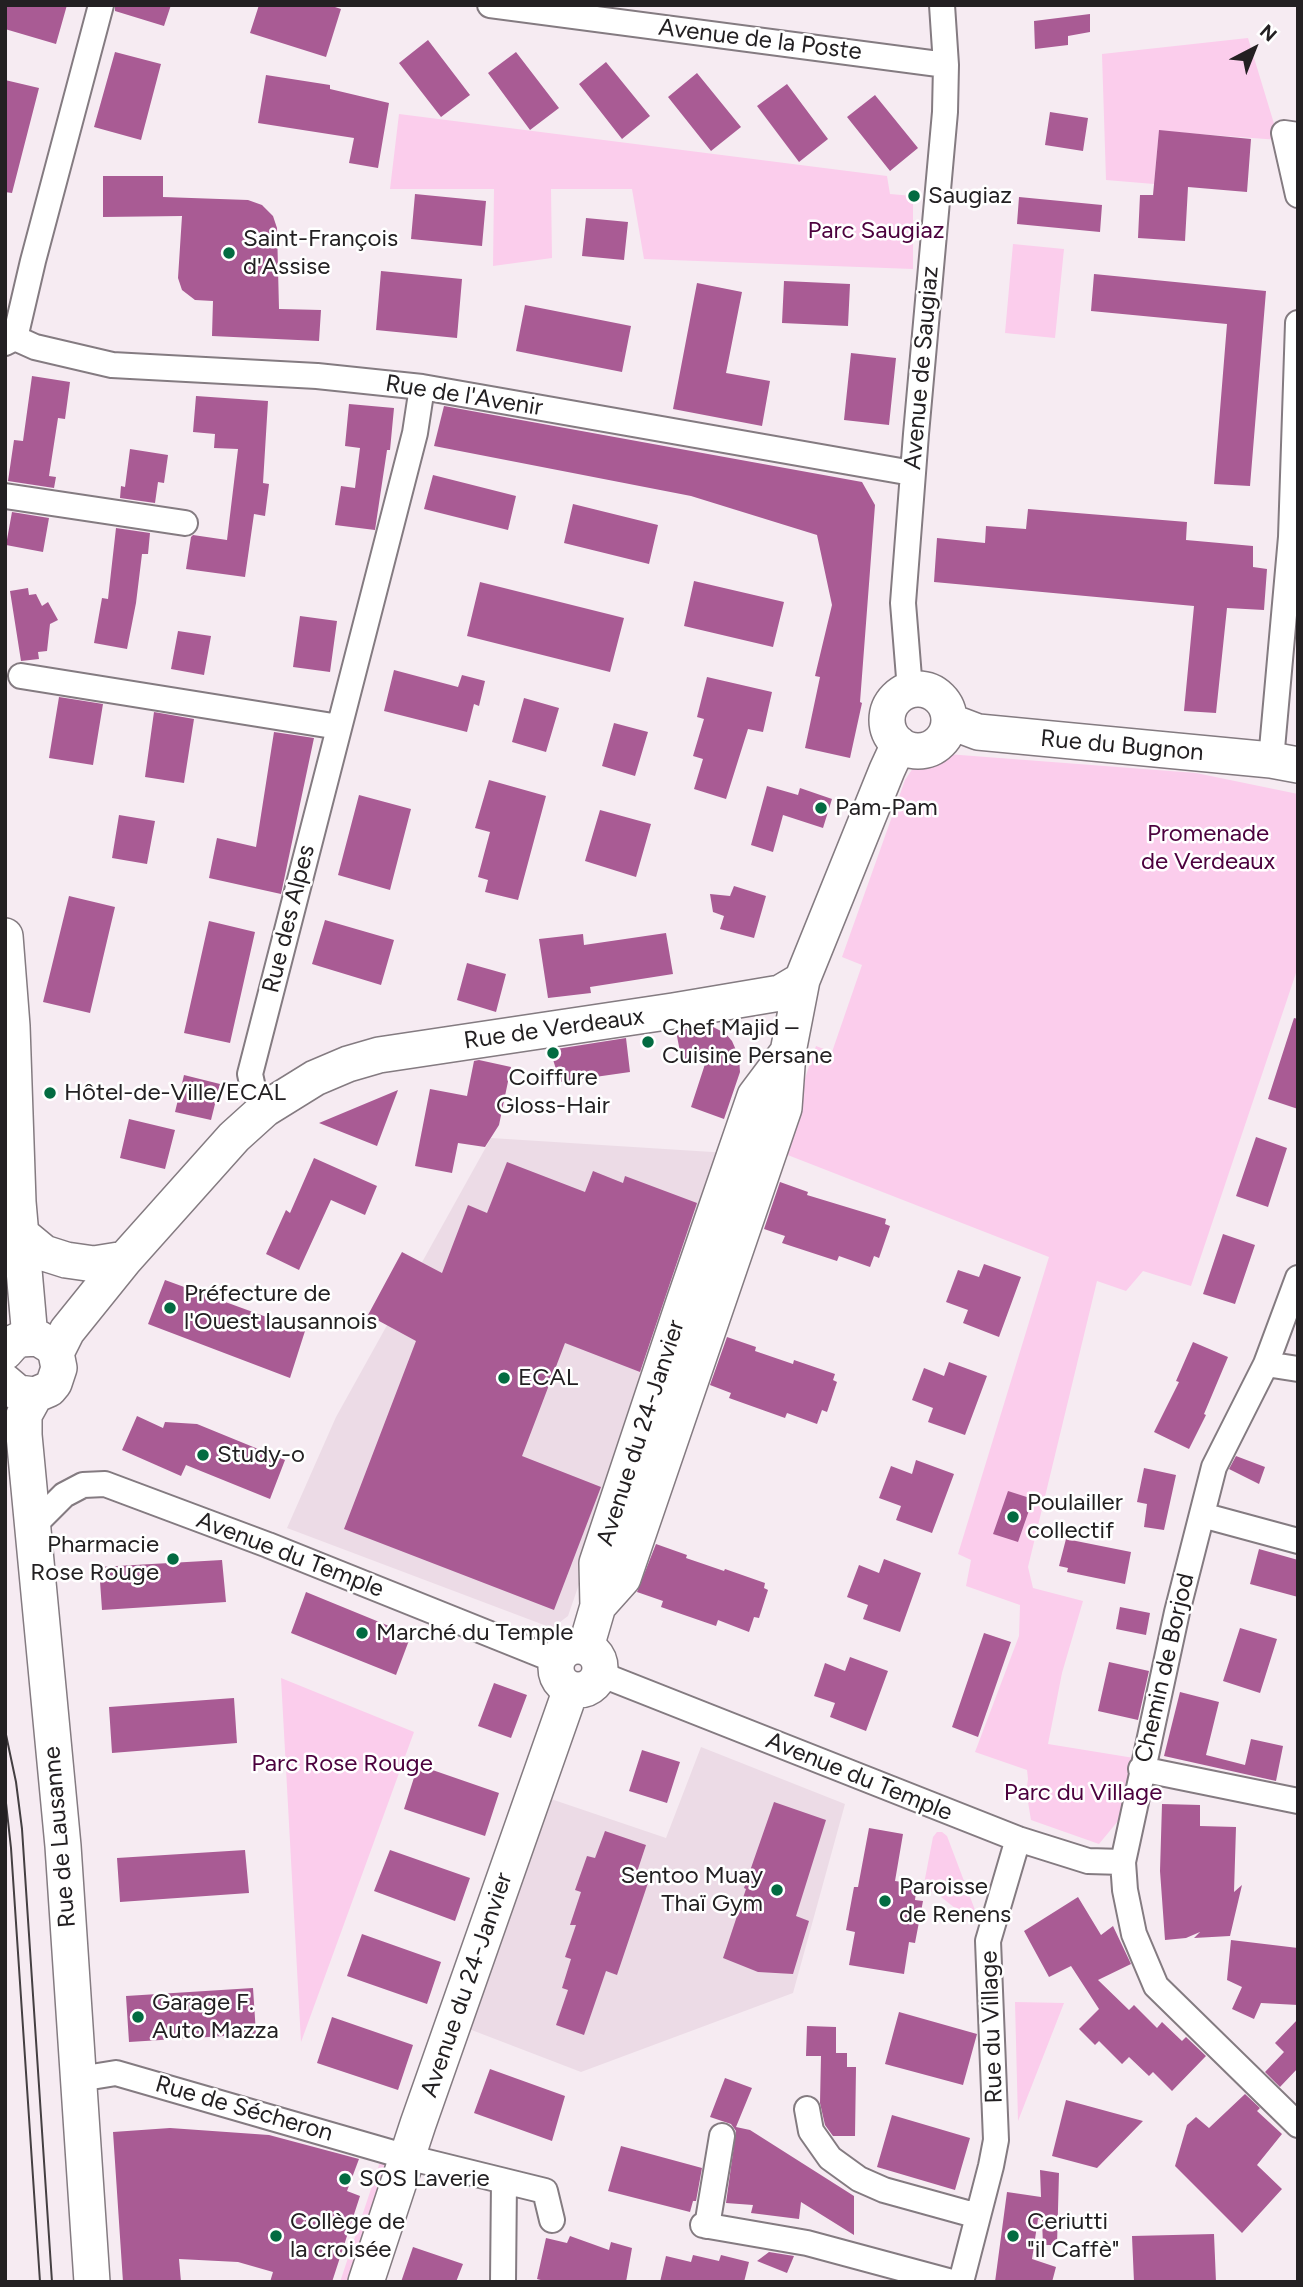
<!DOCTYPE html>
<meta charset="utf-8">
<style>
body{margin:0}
#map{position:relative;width:1303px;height:2287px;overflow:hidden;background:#f6ebf2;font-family:Figtree,sans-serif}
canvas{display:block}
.frame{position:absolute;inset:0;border:7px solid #232022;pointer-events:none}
.north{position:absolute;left:1219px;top:14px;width:70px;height:70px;-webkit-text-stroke:5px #fff;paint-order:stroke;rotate:42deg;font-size:19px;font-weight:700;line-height:28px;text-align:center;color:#232022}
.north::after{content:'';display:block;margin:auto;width:24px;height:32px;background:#232022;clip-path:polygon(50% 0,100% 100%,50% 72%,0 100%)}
</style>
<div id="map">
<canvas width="1303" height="2287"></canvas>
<div class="frame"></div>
<div class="north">N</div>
</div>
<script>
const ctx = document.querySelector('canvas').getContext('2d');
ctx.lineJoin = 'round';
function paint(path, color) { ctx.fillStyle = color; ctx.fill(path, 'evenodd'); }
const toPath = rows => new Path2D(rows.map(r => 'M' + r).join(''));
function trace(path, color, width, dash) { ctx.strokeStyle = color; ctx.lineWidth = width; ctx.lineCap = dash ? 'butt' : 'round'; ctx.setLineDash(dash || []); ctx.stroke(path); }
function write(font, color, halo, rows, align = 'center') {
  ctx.font = font + ' Figtree,sans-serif'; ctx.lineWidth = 5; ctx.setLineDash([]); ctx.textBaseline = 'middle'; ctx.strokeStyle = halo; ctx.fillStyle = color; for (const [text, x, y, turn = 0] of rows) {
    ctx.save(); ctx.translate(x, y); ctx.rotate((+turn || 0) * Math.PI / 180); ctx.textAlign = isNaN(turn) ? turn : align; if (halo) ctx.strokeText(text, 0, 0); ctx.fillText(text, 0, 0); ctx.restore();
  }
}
const built = toPath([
 [491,1138,728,1153,568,1616,552,1628,287,1528,336,1417],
 [701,1747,845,1804,793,1993,581,2072,469,2029,551,1799,666,1838]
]);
const green = toPath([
 [1248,38,1279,140,1159,131,1154,184,1106,180,1102,54],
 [399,114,887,176,890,194,913,196,913,269,644,259,632,189,551,189,552,258,493,266,494,189,390,189],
 [1013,244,1064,249,1055,338,1005,333],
 [947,754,1196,773,1298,794,1298,967,1191,1286,1143,1271,1126,1291,1097,1281,1028,1567,1033,1588,1083,1601,1062,1673,1048,1744,1134,1758,1127,1810,1099,1844,1031,1820,1028,1802,1025,1800,1028,1779,1027,1770,975,1752,1019,1636,1020,1605,966,1586,971,1560,958,1554,1049,1257,780,1152,816,1046,832,1052,862,965,842,957,905,780,915,765],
 [281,1678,414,1732,301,2042],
 [937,1832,942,1832,947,1836,975,1910,974,1920,970,1920,936,1893,923,1889,933,1837],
 [1015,2002,1064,2003,1018,2121],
 [381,2159,388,2170,356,2282,340,2282]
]);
const building = toPath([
 [5,5,67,5,56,44,5,29],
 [115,5,171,5,164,26,115,11],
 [259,5,329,5,341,9,326,57,250,33],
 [1090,14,1090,32,1068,36,1068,45,1035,49,1034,21],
 [428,40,470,95,441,117,399,63],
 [115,52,161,64,141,140,94,127],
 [516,52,559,108,530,130,488,73],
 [606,62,650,116,622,139,579,84],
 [697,73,741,127,711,151,668,97],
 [266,75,330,85,330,89,389,103,378,168,349,163,354,138,258,123],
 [5,80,39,88,12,193,5,192],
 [787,84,828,139,799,162,757,106],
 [875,95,918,148,890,171,847,117],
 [1050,112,1088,118,1083,151,1045,145],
 [1159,130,1251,139,1247,192,1188,187,1185,241,1138,238,1140,195,1153,195],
 [103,176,163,176,163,197,248,200,262,205,273,216,277,228,279,309,321,310,319,341,212,336,213,301,195,300,182,290,178,278,182,216,103,217],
 [415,194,486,201,482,246,411,239],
 [1019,197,1102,205,1100,232,1017,224],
 [586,218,628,222,624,260,582,256],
 [381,271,462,279,457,338,376,330],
 [1094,274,1266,291,1250,486,1214,484,1227,324,1091,311],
 [784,281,850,284,848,326,782,323],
 [697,283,742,292,726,373,770,381,762,426,673,409],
 [525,305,631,326,622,372,516,351],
 [851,353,896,358,889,425,844,420],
 [32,376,70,382,65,419,58,418,49,476,56,477,54,488,8,481,14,440,23,441],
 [196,396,268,401,263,483,269,484,265,516,254,514,245,577,186,569,191,537,193,535,227,540,238,449,214,448,215,434,193,432],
 [349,404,394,408,390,450,387,450,375,530,335,525,341,486,355,488,360,448,345,446],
 [444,406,862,482,875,505,860,702,862,703,850,758,805,748,820,677,815,676,832,605,817,535,691,496,434,446],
 [130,449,168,455,164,483,158,482,155,503,120,498,121,486,125,487],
 [433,475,516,496,508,530,424,509],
 [573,504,658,525,649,564,564,543],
 [1028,509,1187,522,1186,540,1253,546,1253,567,1267,569,1264,610,1227,608,1216,713,1184,711,1194,606,934,582,937,538,985,543,986,526,1026,529],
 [12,512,49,518,43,552,6,545],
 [116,528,150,533,148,554,142,554,136,603,127,649,94,643,102,598,108,599],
 [694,581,784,602,773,647,684,626],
 [480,582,624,618,610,672,467,636],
 [28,588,29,595,36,594,42,606,48,602,58,620,50,624,47,651,38,652,39,659,21,661,10,591],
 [300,616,337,621,330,672,293,667],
 [178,631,211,636,204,675,171,669],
 [394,670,458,687,462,675,485,681,479,706,474,704,467,732,384,711],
 [707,677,772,692,763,732,748,729,726,799,694,789,703,759,693,756,704,719,697,717],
 [59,697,103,704,93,765,49,758],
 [524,698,559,708,546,752,512,742],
 [154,712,194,719,184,783,145,777],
 [614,723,648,732,635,776,602,766],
 [274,732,314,738,281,894,209,878,217,838,256,847],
 [489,780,546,796,518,900,485,892,488,880,478,877,490,832,475,828],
 [767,786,798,795,800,788,832,799,823,828,783,815,773,852,751,845],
 [359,795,411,809,390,890,338,875],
 [600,810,651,824,636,877,585,861],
 [119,815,155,821,147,864,112,858],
 [734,886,766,896,754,938,720,929,724,916,713,912,710,894,730,896],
 [69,896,115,907,90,1013,43,1002],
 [325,920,394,940,381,985,312,964],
 [209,921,255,932,230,1043,184,1033],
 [666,933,673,974,590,987,591,993,548,998,539,939,583,934,584,945],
 [467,963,506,974,496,1012,457,1000],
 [1294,1018,1298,1019,1298,1109,1268,1099],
 [709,1025,725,1033,732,1041,739,1057,740,1072,724,1119,691,1107,707,1058,682,1062,676,1031],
 [626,1038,630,1072,560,1082,550,1050],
 [479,1060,511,1067,499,1125,485,1147,458,1143,452,1173,415,1166,430,1089,467,1096,474,1061],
 [184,1075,220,1084,211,1120,175,1112],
 [398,1090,377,1146,319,1123],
 [129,1119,175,1130,165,1169,120,1158],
 [1256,1137,1287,1148,1268,1207,1236,1196],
 [314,1158,377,1186,365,1215,331,1200,299,1270,266,1254,286,1210,290,1213],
 [507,1162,585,1192,593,1171,623,1183,625,1176,697,1203,640,1372,565,1343,522,1456,601,1487,554,1610,344,1529,416,1341,368,1315,402,1252,442,1273,468,1205,487,1213],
 [780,1182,808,1192,807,1195,886,1219,885,1224,890,1226,879,1258,874,1256,870,1267,839,1256,837,1261,782,1243,785,1236,764,1229],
 [1223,1234,1255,1245,1235,1304,1203,1294],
 [984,1264,1021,1277,999,1337,963,1323,968,1310,946,1302,958,1270,979,1277],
 [165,1280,305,1331,290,1378,148,1324],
 [727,1337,756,1347,755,1351,793,1364,794,1360,835,1374,833,1380,837,1382,827,1412,822,1410,817,1424,787,1413,785,1418,729,1398,731,1393,710,1385],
 [1193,1342,1228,1357,1204,1414,1206,1415,1189,1449,1154,1432,1179,1382,1176,1381],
 [949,1362,987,1376,965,1435,928,1422,933,1408,912,1400,924,1368,944,1376],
 [137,1416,163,1428,165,1422,197,1424,285,1460,270,1499,186,1465,181,1476,122,1450],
 [1236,1456,1265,1467,1259,1484,1229,1469],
 [916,1460,954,1474,932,1533,896,1520,901,1506,879,1498,891,1466,912,1474],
 [1144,1468,1176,1475,1164,1530,1144,1527,1147,1504,1137,1502],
 [1008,1491,1033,1499,1018,1542,993,1534],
 [1066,1539,1131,1552,1125,1584,1067,1572,1068,1568,1059,1566],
 [656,1544,687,1555,686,1558,724,1571,725,1569,765,1583,764,1588,768,1590,759,1618,754,1617,749,1632,718,1620,716,1626,661,1607,663,1601,637,1592],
 [1259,1549,1298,1560,1298,1597,1250,1584],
 [884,1559,921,1573,900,1632,863,1619,868,1605,847,1597,859,1565,879,1573],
 [222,1560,226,1602,102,1610,99,1567],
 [306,1592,411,1635,396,1675,291,1633],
 [1120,1607,1150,1613,1146,1635,1116,1629],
 [1240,1628,1277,1639,1260,1693,1223,1681],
 [984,1633,1011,1642,978,1737,952,1727],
 [850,1657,888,1671,866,1731,830,1717,835,1703,814,1696,825,1663,845,1671],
 [1109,1662,1149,1671,1138,1720,1098,1711],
 [494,1683,527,1695,511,1738,478,1726],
 [1180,1692,1219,1702,1206,1755,1245,1765,1251,1739,1283,1746,1276,1781,1164,1756],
 [234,1698,237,1743,112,1753,109,1707],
 [642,1750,680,1762,667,1803,629,1791],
 [418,1765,499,1793,485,1836,404,1809],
 [774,1802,826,1820,796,1916,809,1921,793,1974,758,1972,723,1958,746,1889,744,1888],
 [1162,1804,1200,1805,1200,1826,1236,1827,1234,1892,1242,1885,1230,1936,1194,1938,1200,1932,1186,1938,1165,1940,1160,1871],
 [869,1828,903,1834,895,1881,917,1884,915,1900,923,1901,915,1943,909,1942,904,1974,849,1965,855,1932,846,1930,854,1887,858,1887],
 [605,1831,646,1845,637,1872,650,1877,617,1975,606,1971,584,2035,556,2025,568,1990,562,1988,571,1959,565,1957,576,1925,570,1925,581,1892,575,1890,587,1856,595,1858],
 [245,1850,249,1893,120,1902,117,1858],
 [390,1850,470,1878,455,1921,374,1891],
 [1078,1897,1101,1935,1113,1926,1131,1964,1098,1980,1129,2010,1134,2005,1157,2028,1162,2022,1182,2041,1186,2037,1206,2056,1172,2091,1153,2072,1149,2076,1129,2057,1122,2064,1099,2041,1095,2045,1079,2029,1099,2009,1071,1966,1049,1977,1024,1931],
 [362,1934,441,1962,427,2004,347,1976],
 [1231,1940,1298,1948,1298,2005,1261,2003,1254,2019,1232,2009,1242,1987,1227,1980],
 [253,1988,256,2034,129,2042,126,1996],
 [899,2012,977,2034,963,2085,885,2064],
 [332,2017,413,2045,398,2090,317,2063],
 [1298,2019,1298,2068,1280,2087,1265,2072,1284,2052,1275,2043],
 [807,2026,836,2027,836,2053,847,2053,847,2067,856,2067,855,2136,833,2136,825,2125,820,2103,821,2056,806,2056],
 [490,2069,565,2096,552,2141,474,2113],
 [725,2078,752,2088,736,2127,750,2130,854,2196,854,2235,801,2202,799,2219,751,2213,753,2205,726,2203,736,2131,731,2124,710,2117],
 [1245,2094,1260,2108,1257,2111,1282,2134,1257,2165,1282,2189,1242,2233,1175,2166,1187,2125,1196,2117,1209,2128],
 [1066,2100,1143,2121,1097,2168,1052,2156],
 [892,2115,970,2138,955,2190,877,2167],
 [170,2128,269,2135,359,2159,347,2191,360,2196,332,2282,270,2282,273,2272,238,2262,179,2259,181,2282,123,2282,113,2132],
 [621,2146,702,2168,696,2201,693,2201,690,2212,608,2191],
 [1040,2170,1059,2173,1057,2245,1043,2245,1042,2220,1038,2219,1032,2259,1056,2267,1052,2282,995,2282,1007,2192,1041,2197],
 [1214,2234,1216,2282,1134,2282,1132,2236],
 [570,2236,609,2250,611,2242,632,2248,626,2282,548,2282,537,2279,546,2238,567,2243],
 [413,2247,463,2264,456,2282,401,2282],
 [769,2252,794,2256,787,2273,757,2261],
 [693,2255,719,2261,721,2255,749,2262,744,2282,660,2282,666,2256,691,2262]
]);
const street = toPath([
 [490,5,946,65],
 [1298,135,1284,133,1298,195],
 [15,338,35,347,112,365,317,376,422,387,912,473],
 [5,343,15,338,33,261,101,5],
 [5,496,185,523],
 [21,676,339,727],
 [910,690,903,603,916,434,945,112,946,65,942,5],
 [1271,760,1291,537,1298,323],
 [265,1109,253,1088,250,1074,415,433,422,387],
 [1298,1278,1266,1364,1214,1467,1177,1612,1123,1862,1125,1890,1134,1934,1156,1986,1298,2125],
 [1266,1364,1298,1369],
 [1202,1515,1298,1541],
 [31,1528,64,1495,83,1485,105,1484,268,1545,557,1661],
 [600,1674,1018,1839,1088,1861,1123,1862],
 [1141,1769,1298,1801],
 [79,2079,116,2073,407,2157,545,2191,552,2220],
 [807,2109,811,2131,830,2158,859,2179,884,2190,978,2216],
 [703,2225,807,2243,952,2282],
 [707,2226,722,2136],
 [503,2282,504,2181],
 [961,2282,991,2166,996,2140,988,1941,1018,1839]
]);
const secondary = toPath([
 '887 720a31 31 0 1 1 62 0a31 31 0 1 1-62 0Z',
 [949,721,978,732,1271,760,1298,765],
 [5,936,12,1026,18,1202,30,1338],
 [21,1234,44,1253,66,1260,94,1264,125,1259],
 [5,1352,13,1343,21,1339,38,1338,51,1346,56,1353,59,1368,54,1383,49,1389,35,1395,18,1393,5,1382],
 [56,1353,67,1331,125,1259,234,1137,265,1109,315,1078,348,1064,379,1055,673,1011,780,993,802,980],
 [35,1395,24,1415,24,1435,63,1846,92,2282],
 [598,1606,597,1563,684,1302,755,1096,788,1052],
 '556 1668a22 22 0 1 1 44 0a22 22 0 1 1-44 0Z',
 [586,1647,598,1606,623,1578,784,1108,788,1052,802,980,887,770,899,744],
 [366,2282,418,2124,571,1689]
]);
const tram = toPath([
 [5,1730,16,1782,22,1829,52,2282],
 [5,1794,11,1848,40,2282]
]);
const markers = [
 [914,196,7,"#036b41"],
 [229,253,7,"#036b41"],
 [821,808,7,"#036b41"],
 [648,1042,7,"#036b41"],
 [553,1053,7,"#036b41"],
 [50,1093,7,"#036b41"],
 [170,1308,7,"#036b41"],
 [504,1378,7,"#036b41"],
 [203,1455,7,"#036b41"],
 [1013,1517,7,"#036b41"],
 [173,1559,7,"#036b41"],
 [362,1633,7,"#036b41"],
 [777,1890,7,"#036b41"],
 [885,1901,7,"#036b41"],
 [138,2017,7,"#036b41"],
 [345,2179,7,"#036b41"],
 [276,2236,7,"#036b41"],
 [1013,2236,7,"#036b41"]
];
const streetNames = [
 ["Avenue de la Poste",760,40,7],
 ["Avenue de Saugiaz",922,368,-85],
 ["Rue de l'Avenir",464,396,9],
 ["Rue du Bugnon",1122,746,5],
 ["Rue des Alpes",289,919,-76],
 ["Rue de Verdeaux",554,1029,-8],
 ["Avenue du 24-Janvier",641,1433,-72],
 ["Avenue du Temple",290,1555,21],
 ["Chemin de Borjod",1165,1668,-77],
 ["Avenue du Temple",859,1777,22],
 ["Rue de Lausanne",60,1837,-95],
 ["Avenue du 24-Janvier",467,1985,-71],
 ["Rue du Village",992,2027,-92],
 ["Rue de Sécheron",244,2109,16]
];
const poiNames = [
 ["Saugiaz",928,196],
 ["Saint-François",243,239],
 ["d'Assise",243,267],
 ["Pam-Pam",835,808],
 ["Chef Majid –",662,1028],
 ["Cuisine Persane",662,1056],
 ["Coiffure",553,1078,"center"],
 ["Gloss-Hair",553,1106,"center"],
 ["Hôtel-de-Ville/ECAL",64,1093],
 ["Préfecture de",184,1294],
 ["l'Ouest lausannois",184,1322],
 ["ECAL",518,1378],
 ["Study-o",217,1455],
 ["Poulailler",1027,1503],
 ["collectif",1027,1531],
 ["Pharmacie",159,1545,"right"],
 ["Rose Rouge",159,1573,"right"],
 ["Marché du Temple",376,1633],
 ["Sentoo Muay",763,1876,"right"],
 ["Thaï Gym",763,1904,"right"],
 ["Paroisse",899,1887],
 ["de Renens",899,1915],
 ["Garage F.",152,2003],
 ["Auto Mazza",152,2031],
 ["SOS Laverie",359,2179],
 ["Collège de",290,2222],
 ["la croisée",290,2250],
 ["Ceriutti",1027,2222],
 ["\"il Caffè\"",1027,2250]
];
const parkNames = [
 ["Parc Saugiaz",876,231],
 ["Promenade",1208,834],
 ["de Verdeaux",1208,862],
 ["Parc Rose Rouge",342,1764],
 ["Parc du Village",1083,1793]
];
paint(built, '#ecdbe6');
paint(green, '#fbcdec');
paint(building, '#a95b94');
trace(street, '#847b81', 28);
trace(secondary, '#847b81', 38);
trace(street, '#fff', 24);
trace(secondary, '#fff', 35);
trace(tram, '#443f42', 2);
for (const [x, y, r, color] of markers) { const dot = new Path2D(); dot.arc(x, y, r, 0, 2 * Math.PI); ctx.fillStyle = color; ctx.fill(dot); trace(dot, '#fff', 2.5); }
write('24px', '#232022', '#fff', streetNames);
write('24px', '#232022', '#fff', poiNames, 'left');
write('24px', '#4c013e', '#fff', parkNames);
</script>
